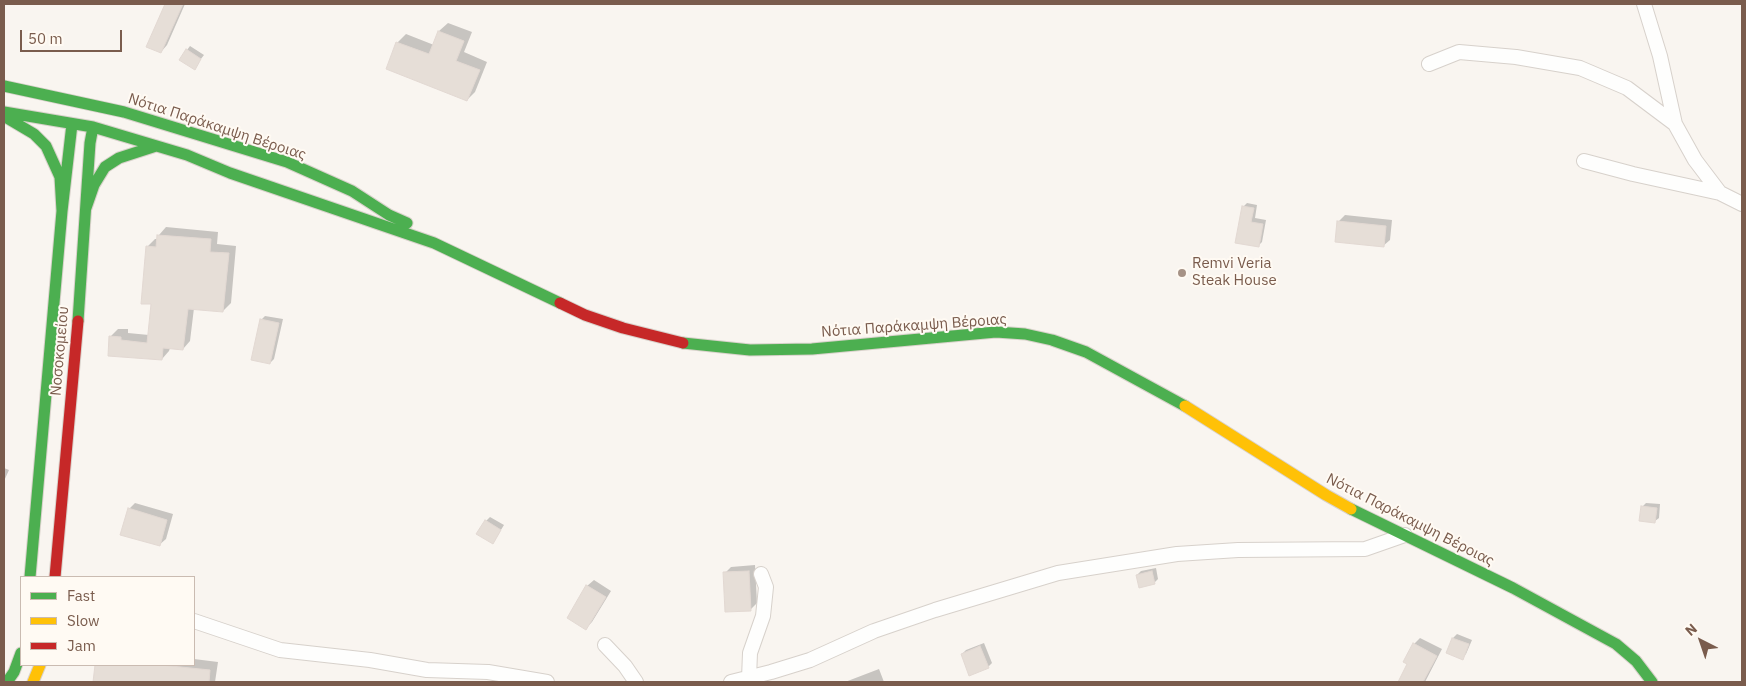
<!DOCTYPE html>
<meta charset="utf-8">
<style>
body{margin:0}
#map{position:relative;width:1746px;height:686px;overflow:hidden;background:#f9f5f0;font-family:"IBM Plex Sans",sans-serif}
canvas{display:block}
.frame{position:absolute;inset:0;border:5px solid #7a5c4d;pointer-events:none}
.legend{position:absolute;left:20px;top:576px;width:175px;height:90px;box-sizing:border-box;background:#fffaf3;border:1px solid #cabbb1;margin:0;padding:6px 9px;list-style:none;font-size:15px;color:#7a5c4d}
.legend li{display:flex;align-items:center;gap:10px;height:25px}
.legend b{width:25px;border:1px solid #cabbb1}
.north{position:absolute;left:1676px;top:616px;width:50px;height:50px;-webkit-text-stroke:4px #fffaf3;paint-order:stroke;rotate:319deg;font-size:14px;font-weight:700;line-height:20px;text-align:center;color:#7a5c4d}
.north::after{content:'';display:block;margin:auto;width:18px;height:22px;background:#7a5c4d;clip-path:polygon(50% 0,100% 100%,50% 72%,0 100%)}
.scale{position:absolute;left:20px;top:30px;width:102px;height:22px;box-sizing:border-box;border:2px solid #7a5c4d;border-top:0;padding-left:6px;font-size:15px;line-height:18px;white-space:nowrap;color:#7a5c4d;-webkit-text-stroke:4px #fffaf3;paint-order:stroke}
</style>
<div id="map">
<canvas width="1746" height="686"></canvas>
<div class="frame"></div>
<ul class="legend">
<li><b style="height:6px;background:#4caf50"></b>Fast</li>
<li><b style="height:6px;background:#ffc107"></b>Slow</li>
<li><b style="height:6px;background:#c62828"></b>Jam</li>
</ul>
<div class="north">N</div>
<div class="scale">50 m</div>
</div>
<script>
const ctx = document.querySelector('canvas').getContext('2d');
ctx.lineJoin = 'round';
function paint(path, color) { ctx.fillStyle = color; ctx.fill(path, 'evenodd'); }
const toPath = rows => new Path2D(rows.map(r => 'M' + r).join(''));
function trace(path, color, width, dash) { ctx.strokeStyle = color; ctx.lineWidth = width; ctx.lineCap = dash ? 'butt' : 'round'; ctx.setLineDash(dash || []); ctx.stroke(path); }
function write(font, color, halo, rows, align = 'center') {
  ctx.font = font + ' "IBM Plex Sans",sans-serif'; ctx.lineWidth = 4; ctx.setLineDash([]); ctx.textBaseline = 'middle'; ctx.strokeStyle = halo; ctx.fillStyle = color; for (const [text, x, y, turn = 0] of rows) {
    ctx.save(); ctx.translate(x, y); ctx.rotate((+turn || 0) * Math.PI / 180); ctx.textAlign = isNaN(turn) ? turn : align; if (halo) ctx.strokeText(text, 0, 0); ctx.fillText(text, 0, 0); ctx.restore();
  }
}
const shadow = toPath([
 [166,4,185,4,167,45,161,52,148,46],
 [448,23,472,32,464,52,487,62,475,92,467,100,387,68,398,42,406,34,434,45,439,31],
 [190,46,204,55,194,68,187,50],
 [1247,203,1257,205,1255,218,1266,220,1262,242,1258,246,1243,207],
 [1345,215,1392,220,1390,240,1383,246,1339,221],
 [166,227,218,232,217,244,236,246,231,303,223,311,194,308,190,341,183,349,170,348,169,351,162,359,110,337,118,329,128,329,128,333,149,335,153,303,148,246,155,239,158,239,159,235],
 [265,316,283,319,274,359,270,363,261,320],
 [4,468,9,470,4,481],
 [135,503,173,514,166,539,159,545,129,509],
 [1646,503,1660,504,1659,518,1655,521,1642,507],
 [490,517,504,525,496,538,486,521],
 [755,565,757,603,751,609,725,573,731,567],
 [1156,568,1158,579,1154,583,1137,575,1141,571],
 [594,580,611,591,592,622,586,628,587,586],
 [1457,634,1472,640,1466,654,1462,658,1448,653,1453,638],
 [1420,638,1442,649,1425,682,1399,682,1409,664,1414,644],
 [984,643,992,663,988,667,962,654,966,650],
 [194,659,218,662,215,682,95,682,97,665,194,665],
 [879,669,884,682,845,682]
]);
const building = toPath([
 [165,4,183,4,161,53,146,47,165,4],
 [438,31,464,41,456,61,480,70,467,101,386,69,396,42,429,54,438,31],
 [186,49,201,59,195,70,179,60,186,49],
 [1242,206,1254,208,1251,222,1263,224,1259,247,1235,243,1242,206],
 [1337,221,1386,226,1384,247,1335,242,1337,221],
 [157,235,211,239,210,252,229,253,223,312,188,309,183,350,163,348,162,360,108,356,109,336,121,337,121,340,147,343,151,304,141,304,146,246,156,247,157,235],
 [260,319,279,323,270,364,251,360,260,319],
 [1641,506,1657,508,1655,523,1639,521,1641,506],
 [128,508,167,520,160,546,120,535,128,508],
 [485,520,501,530,493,544,476,534,485,520],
 [749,571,751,611,725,612,723,572,749,571],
 [1152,571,1155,584,1139,588,1136,575,1152,571],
 [586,585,606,597,586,630,567,618,586,585],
 [1452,638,1469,644,1463,660,1446,653,1452,638],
 [1413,643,1437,656,1423,682,1398,682,1407,664,1403,662,1413,643],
 [980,646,989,668,969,676,961,654,980,646],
 [95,665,161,665,210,670,209,682,93,682,95,665]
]);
const street = toPath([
 [1644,4,1660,56,1675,124],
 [1429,64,1459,52,1516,57,1580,68,1627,88,1675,124,1695,160,1720,193,1742,204],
 [1584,161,1633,174,1720,193],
 [194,621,280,650,370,660,427,670,488,672,547,682],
 [605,645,625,666,636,682],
 [749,678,750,653,763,616,766,587,761,574],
 [731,682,771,672,810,660,874,631,935,610,1058,573,1177,554,1238,550,1365,549,1405,535]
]);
const fast = toPath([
 [4,86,124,112,287,162,352,191,389,215,407,223],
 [4,112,93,127,187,155,230,173,434,243,560,303],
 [7,118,34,134,46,146,60,177,62,211],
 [86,208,94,185,105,167,119,158,156,146],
 [78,321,90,143,93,127],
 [683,343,750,350,812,349,996,332,1025,334,1052,340,1086,352,1185,406],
 [1351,509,1513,588,1616,644,1636,661,1652,682],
 [30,577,62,211,72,124],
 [7,682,14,672,21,653]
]);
const slow = toPath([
 [1185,406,1326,495,1351,509],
 [33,682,40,665]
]);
const jam = toPath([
 [560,303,585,315,623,328,683,343],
 [55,577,78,321]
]);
const markers = [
 [1182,273,5,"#a69286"]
];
const streetNames = [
 ["Νότια Παράκαμψη Βέροιας",217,127,18],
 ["Νότια Παράκαμψη Βέροιας",914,326,-4],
 ["Νοσοκομείου",60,351,-85],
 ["Νότια Παράκαμψη Βέροιας",1410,520,27]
];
const poiNames = [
 ["Remvi Veria",1192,264],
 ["Steak House",1192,281]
];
paint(shadow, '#0003');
paint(building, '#e6ded7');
trace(building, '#e2d8d2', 1);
trace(street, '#d7d1cb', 16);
trace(fast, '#d9d2cb', 13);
trace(slow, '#d9d2cb', 13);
trace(jam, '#d9d2cb', 13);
trace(street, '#fefefd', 14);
trace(fast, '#4caf50', 11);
trace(slow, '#ffc107', 11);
trace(jam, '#c62828', 11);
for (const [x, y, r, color] of markers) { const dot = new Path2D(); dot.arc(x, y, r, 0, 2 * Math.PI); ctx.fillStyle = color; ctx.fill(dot); trace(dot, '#fffaf3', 2); }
write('15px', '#7a5c4d', '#fffaf3', streetNames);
write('15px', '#7a5c4d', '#fffaf3', poiNames, 'left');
</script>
